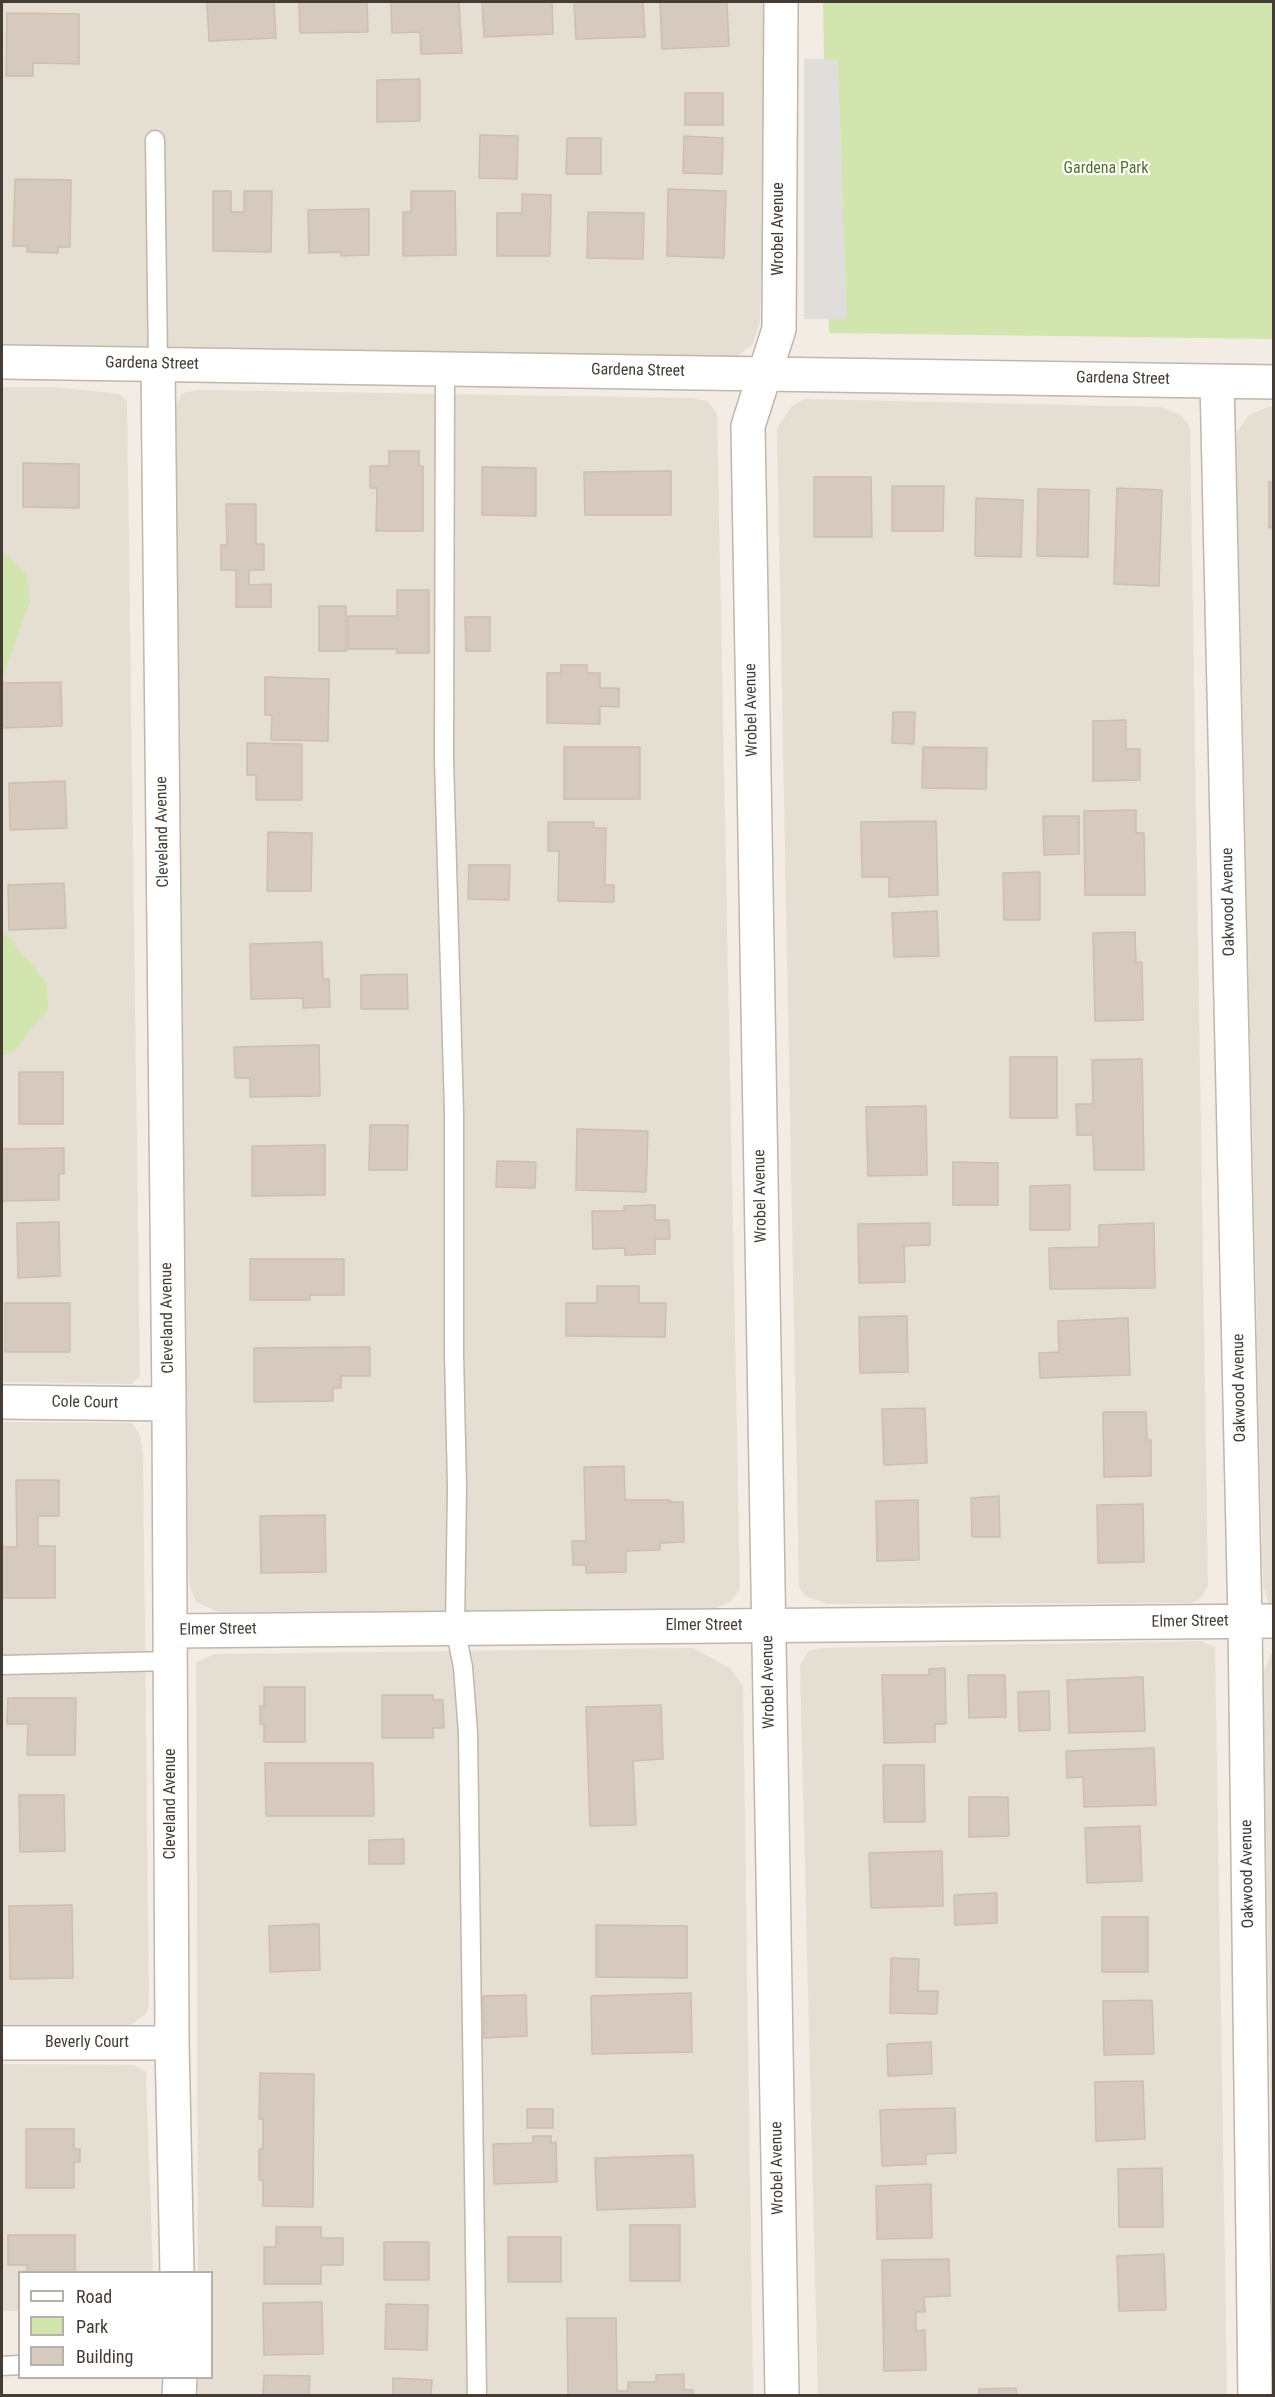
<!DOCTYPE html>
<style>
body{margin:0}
#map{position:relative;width:1275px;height:2397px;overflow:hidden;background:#f2ece5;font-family:"Roboto Condensed",sans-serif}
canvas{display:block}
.frame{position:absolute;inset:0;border:3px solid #443c35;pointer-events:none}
.legend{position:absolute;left:18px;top:2271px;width:195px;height:108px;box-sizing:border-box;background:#fff;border:2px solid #b4b1ae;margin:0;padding:8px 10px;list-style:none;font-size:18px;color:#443c35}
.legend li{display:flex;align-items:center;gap:12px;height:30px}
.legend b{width:30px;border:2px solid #b4b1ae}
</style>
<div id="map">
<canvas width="1275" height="2397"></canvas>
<div class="frame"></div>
<ul class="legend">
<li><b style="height:8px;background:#fff"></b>Road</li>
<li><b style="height:16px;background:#d3e5af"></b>Park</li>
<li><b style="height:16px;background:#d6cabe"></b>Building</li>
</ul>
</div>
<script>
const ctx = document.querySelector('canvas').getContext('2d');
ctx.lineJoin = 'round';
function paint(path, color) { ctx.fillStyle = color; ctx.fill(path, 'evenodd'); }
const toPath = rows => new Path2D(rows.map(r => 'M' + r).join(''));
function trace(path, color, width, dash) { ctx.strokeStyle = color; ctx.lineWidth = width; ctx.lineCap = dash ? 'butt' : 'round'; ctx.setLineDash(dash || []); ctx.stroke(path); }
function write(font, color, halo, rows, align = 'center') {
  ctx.font = font + ' "Roboto Condensed",sans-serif'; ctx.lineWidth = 4.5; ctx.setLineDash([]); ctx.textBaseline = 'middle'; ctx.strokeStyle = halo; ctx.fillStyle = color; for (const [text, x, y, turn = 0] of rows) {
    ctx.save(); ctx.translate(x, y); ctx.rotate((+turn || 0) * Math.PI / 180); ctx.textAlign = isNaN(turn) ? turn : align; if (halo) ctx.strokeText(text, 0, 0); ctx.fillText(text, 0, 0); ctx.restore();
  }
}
const residential = toPath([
 [2,2,770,2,760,321,753,344,736,357,2,344],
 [2,387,54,387,120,394,127,401,140,1376,131,1384,2,1382],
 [199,390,691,398,707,401,717,413,740,1589,730,1602,709,1611,218,1612,196,1602,189,1584,188,1555,176,407,182,393],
 [804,399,1160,407,1181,415,1190,427,1208,1586,1201,1598,1191,1603,828,1604,805,1596,799,1587,777,429,791,407],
 [1267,407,1273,407,1273,1607,1270,1607,1263,1586,1236,434,1248,416],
 [2,1422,132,1423,140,1435,143,1453,149,2007,145,2015,123,2030,2,2029],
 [1201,1641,1215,1647,1227,2395,818,2395,800,1666,808,1651,823,1648],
 [693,1648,731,1669,743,1686,753,2395,198,2395,198,2378,212,2378,212,2272,198,2272,196,1663,214,1654],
 [1273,1650,1273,2206,1263,1673],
 [2,2064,134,2065,146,2072,153,2272,20,2272,19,2311,2,2311]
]);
const green = toPath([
 [823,2,1273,2,1273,339,829,333],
 [2,551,27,576,30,601,2,679],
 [2,930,47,983,48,1009,14,1051,2,1056]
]);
const parking = toPath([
 [804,59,838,59,847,319,804,319]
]);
const building = toPath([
 [207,2,274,2,276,38,209,41,207,2],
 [299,2,367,2,368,32,300,33,299,2],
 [391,2,459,2,462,53,421,54,420,32,392,33,391,2],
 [482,2,552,2,553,34,484,37,482,2],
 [574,2,643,2,645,37,576,39,574,2],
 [660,2,727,2,729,46,662,49,660,2],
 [7,13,79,14,79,64,33,63,33,76,6,76,7,13],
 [420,79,420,121,377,122,377,80,420,79],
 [685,93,723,93,723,125,685,125,685,93],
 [480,135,518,136,517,179,479,178,480,135],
 [684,136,723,138,722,174,683,173,684,136],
 [567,138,601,138,601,174,566,174,567,138],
 [15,179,71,180,70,247,58,247,58,253,27,252,27,246,13,246,15,179],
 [668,189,726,191,724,258,667,256,668,189],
 [213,191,231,191,231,212,244,212,244,191,272,191,271,252,213,251,213,191],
 [411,191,455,191,456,255,403,256,403,212,411,212,411,191],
 [522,194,551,195,550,256,497,256,497,213,522,213,522,194],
 [369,209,369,255,341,256,341,252,309,253,308,210,369,209],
 [588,212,644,213,643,259,587,258,588,212],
 [389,451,419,451,419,466,423,466,423,531,376,531,377,488,370,488,370,466,389,466,389,451],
 [23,463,79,464,79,508,23,507,23,463],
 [482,467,536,468,536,516,482,515,482,467],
 [671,471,671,515,585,515,584,472,671,471],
 [814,477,871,477,872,537,814,537,814,477],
 [1269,482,1274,482,1274,528,1269,528,1269,482],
 [892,486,944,486,943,531,892,531,892,486],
 [1117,488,1162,490,1159,586,1114,584,1117,488],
 [1038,489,1089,490,1088,557,1037,556,1038,489],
 [976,498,1023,500,1021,557,975,556,976,498],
 [226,504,256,504,256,544,264,544,264,570,249,570,249,585,271,584,271,607,236,607,236,570,221,570,221,545,227,545,226,504],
 [397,590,429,590,429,653,397,653,397,649,348,649,348,616,397,616,397,590],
 [319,606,346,606,346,651,319,651,319,606],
 [465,617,490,617,490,651,466,651,465,617],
 [561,665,587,665,587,673,600,673,600,688,619,688,619,707,600,706,600,724,547,723,547,673,561,673,561,665],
 [265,677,329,679,328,741,271,740,272,715,265,715,265,677],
 [61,682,62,726,2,728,2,683,61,682],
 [893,712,915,712,914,744,892,743,893,712],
 [1126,720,1126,749,1140,749,1140,780,1093,781,1093,721,1126,720],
 [247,743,302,744,302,800,256,800,256,775,247,775,247,743],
 [564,747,640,747,640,799,564,799,564,747],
 [923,747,987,748,986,789,922,788,923,747],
 [65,781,67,828,10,830,9,783,65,781],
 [1136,810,1136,833,1144,833,1145,895,1085,895,1084,811,1136,810],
 [1043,816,1079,816,1079,854,1044,855,1043,816],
 [936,821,938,895,889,897,889,877,862,877,861,822,936,821],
 [548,822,594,822,594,828,606,828,605,885,614,885,614,902,558,901,559,851,548,851,548,822],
 [268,832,312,833,311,891,267,891,268,832],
 [469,865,510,865,509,900,468,899,469,865],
 [1040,872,1040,920,1004,920,1003,873,1040,872],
 [64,883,66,928,9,930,8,885,64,883],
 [937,911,939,956,894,957,892,913,937,911],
 [1135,932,1136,962,1142,962,1143,1020,1095,1021,1093,933,1135,932],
 [322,942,323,979,329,979,330,1007,303,1008,303,998,251,999,250,944,322,942],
 [407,974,408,1009,361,1009,361,975,407,974],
 [319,1045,320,1096,250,1097,250,1078,235,1078,234,1047,319,1045],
 [1010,1057,1057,1057,1057,1118,1010,1118,1010,1057],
 [1142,1059,1144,1170,1094,1170,1093,1135,1077,1135,1076,1104,1093,1104,1092,1060,1142,1059],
 [19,1072,63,1072,63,1124,19,1124,19,1072],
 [926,1106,927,1175,868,1176,866,1107,926,1106],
 [370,1125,408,1125,407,1170,369,1170,370,1125],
 [577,1129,648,1131,646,1192,576,1190,577,1129],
 [325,1145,325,1195,252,1196,252,1146,325,1145],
 [64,1148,64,1174,59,1174,59,1200,2,1201,2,1149,64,1148],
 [497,1161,536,1162,535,1188,496,1187,497,1161],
 [953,1162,998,1163,998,1205,953,1205,953,1162],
 [1070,1185,1070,1230,1030,1230,1030,1186,1070,1185],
 [655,1205,655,1220,669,1220,670,1239,655,1239,655,1254,625,1255,625,1248,593,1249,592,1211,624,1211,624,1206,655,1205],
 [59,1222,60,1276,18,1278,17,1223,59,1222],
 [930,1223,930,1245,904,1246,905,1282,859,1283,858,1224,930,1223],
 [1154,1223,1155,1288,1050,1289,1049,1248,1099,1247,1099,1225,1154,1223],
 [250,1259,344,1259,344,1295,310,1295,310,1300,250,1300,250,1259],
 [597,1286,639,1286,639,1303,666,1303,665,1337,566,1336,566,1303,597,1303,597,1286],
 [5,1303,70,1303,70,1352,5,1352,5,1303],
 [907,1316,908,1372,860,1373,859,1317,907,1316],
 [1128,1318,1130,1375,1040,1378,1039,1353,1059,1352,1058,1321,1128,1318],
 [370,1347,370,1376,341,1376,341,1388,333,1388,333,1401,254,1402,254,1348,370,1347],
 [925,1408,927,1463,884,1465,882,1409,925,1408],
 [1103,1412,1146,1412,1147,1440,1151,1440,1151,1476,1104,1477,1103,1412],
 [624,1466,625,1500,670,1500,670,1502,683,1502,684,1542,660,1543,660,1550,626,1551,626,1572,586,1573,586,1565,573,1565,572,1541,586,1541,584,1467,624,1466],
 [16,1480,59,1480,59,1516,38,1516,38,1546,55,1546,55,1598,2,1598,2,1547,17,1547,16,1480],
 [999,1496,1000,1537,972,1537,971,1498,999,1496],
 [918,1500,919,1560,877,1561,876,1501,918,1500],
 [1143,1504,1144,1562,1098,1563,1097,1505,1143,1504],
 [325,1515,326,1572,261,1573,260,1516,325,1515],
 [945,1668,946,1724,935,1724,935,1742,884,1743,882,1675,929,1675,929,1669,945,1668],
 [968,1675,1005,1675,1006,1717,969,1718,968,1675],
 [1143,1677,1145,1731,1069,1733,1067,1680,1143,1677],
 [264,1687,305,1687,305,1742,264,1742,264,1724,260,1724,260,1706,264,1706,264,1687],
 [1049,1691,1050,1730,1019,1731,1018,1692,1049,1691],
 [382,1695,433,1695,433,1700,443,1700,444,1728,433,1728,433,1738,382,1738,382,1695],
 [8,1698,76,1698,75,1755,27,1755,28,1724,7,1724,8,1698],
 [661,1705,663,1759,633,1761,636,1825,590,1826,586,1707,661,1705],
 [1154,1748,1156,1805,1084,1807,1083,1777,1067,1778,1066,1751,1154,1748],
 [265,1763,373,1763,374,1816,266,1816,265,1763],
 [883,1765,924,1765,925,1822,884,1822,883,1765],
 [19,1795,64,1795,65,1851,20,1852,19,1795],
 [969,1797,1008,1797,1009,1836,969,1837,969,1797],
 [1140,1826,1142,1881,1087,1883,1085,1828,1140,1826],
 [404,1839,404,1864,369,1864,369,1840,404,1839],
 [942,1851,943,1906,871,1908,869,1853,942,1851],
 [997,1893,997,1923,955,1925,954,1895,997,1893],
 [72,1905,73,1978,10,1979,9,1906,72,1905],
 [1102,1917,1148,1917,1148,1972,1102,1972,1102,1917],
 [319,1924,320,1970,270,1972,269,1926,319,1924],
 [596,1925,687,1926,687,1978,596,1977,596,1925],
 [891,1958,919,1959,918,1991,938,1991,937,2014,890,2013,891,1958],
 [691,1993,692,2052,592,2054,591,1996,691,1993],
 [526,1995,527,2036,484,2038,483,1996,526,1995],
 [1152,2000,1154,2054,1104,2055,1103,2001,1152,2000],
 [931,2042,932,2074,888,2076,887,2044,931,2042],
 [260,2073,314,2074,313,2207,263,2206,263,2180,259,2180,259,2149,263,2149,263,2119,259,2119,260,2073],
 [1143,2081,1145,2139,1096,2141,1095,2082,1143,2081],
 [955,2108,956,2153,926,2154,926,2164,882,2166,880,2110,955,2108],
 [527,2109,553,2109,553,2128,527,2128,527,2109],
 [26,2129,74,2129,74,2149,80,2149,80,2162,74,2162,74,2188,26,2188,26,2129],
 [533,2136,551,2136,551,2143,556,2142,557,2182,494,2184,493,2144,533,2143,533,2136],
 [693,2155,695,2207,597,2210,595,2158,693,2155],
 [1162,2168,1163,2227,1119,2227,1118,2169,1162,2168],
 [931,2184,932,2238,877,2239,876,2186,931,2184],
 [630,2225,680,2225,680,2281,630,2281,630,2225],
 [276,2227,321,2227,321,2238,343,2238,343,2265,321,2265,321,2284,264,2284,264,2247,276,2247,276,2227],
 [8,2235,75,2235,75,2272,27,2272,27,2265,8,2265,8,2235],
 [508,2237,561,2237,561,2282,508,2282,508,2237],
 [384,2242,429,2242,429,2280,384,2280,384,2242],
 [1164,2254,1166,2310,1119,2311,1117,2256,1164,2254],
 [949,2259,950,2296,924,2297,925,2312,916,2312,916,2331,925,2330,926,2370,884,2371,882,2260,949,2259],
 [322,2302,323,2354,264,2355,263,2303,322,2302],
 [386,2304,428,2305,427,2350,385,2349,386,2304],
 [567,2318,616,2318,617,2391,628,2391,628,2382,656,2382,656,2375,684,2374,684,2390,693,2390,693,2395,709,2396,568,2395,567,2318],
 [264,2375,310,2376,309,2396,263,2396,264,2375],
 [393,2378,432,2380,431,2396,393,2396,393,2378],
 [1016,2388,1017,2396,979,2396,979,2389,1016,2388]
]);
const service = toPath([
 [155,140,158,364],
 [445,368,444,759,454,1112,454,1353,457,1487,455,1627,463,1667,468,1733,477,2396],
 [2,1665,171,1661],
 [2,2366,20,2365]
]);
const minor = toPath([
 [781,2,779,329,748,426,782,2396],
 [2,362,1274,382],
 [158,364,169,1404,172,2043,177,2272],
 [1217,381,1245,1621,1255,2396],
 [2,1402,169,1404],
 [170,1631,1274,1621],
 [2,2043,172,2043],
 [179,2396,180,2378]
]);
const parkNames = [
 ["Gardena Park",1106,169]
];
const streetNames = [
 ["Wrobel Avenue",779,229,-90],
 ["Gardena Street",152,364,1],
 ["Gardena Street",638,371,1],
 ["Gardena Street",1123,379,1],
 ["Wrobel Avenue",752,710,-91],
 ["Cleveland Avenue",163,832,-91],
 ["Oakwood Avenue",1229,902,-91],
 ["Wrobel Avenue",761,1196,-91],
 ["Cleveland Avenue",168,1318,-91],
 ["Oakwood Avenue",1240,1388,-91],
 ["Cole Court",85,1403,1],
 ["Elmer Street",1190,1622,-1],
 ["Elmer Street",704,1626],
 ["Elmer Street",218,1630,-1],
 ["Wrobel Avenue",769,1682,-91],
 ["Cleveland Avenue",171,1804,-90],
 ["Oakwood Avenue",1248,1874,-91],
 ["Beverly Court",87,2043],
 ["Wrobel Avenue",778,2168,-91]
];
paint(residential, '#e5ded3');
paint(green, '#d3e5af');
paint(parking, '#e0ddda');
paint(building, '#d6cabe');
trace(building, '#cdbeaf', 1.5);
trace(service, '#c0b6ab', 21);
trace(minor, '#c0b6ab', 36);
trace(service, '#fff', 18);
trace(minor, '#fff', 33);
write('16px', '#4f732b', '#fff', parkNames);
write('16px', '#443c35', '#fff', streetNames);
</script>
